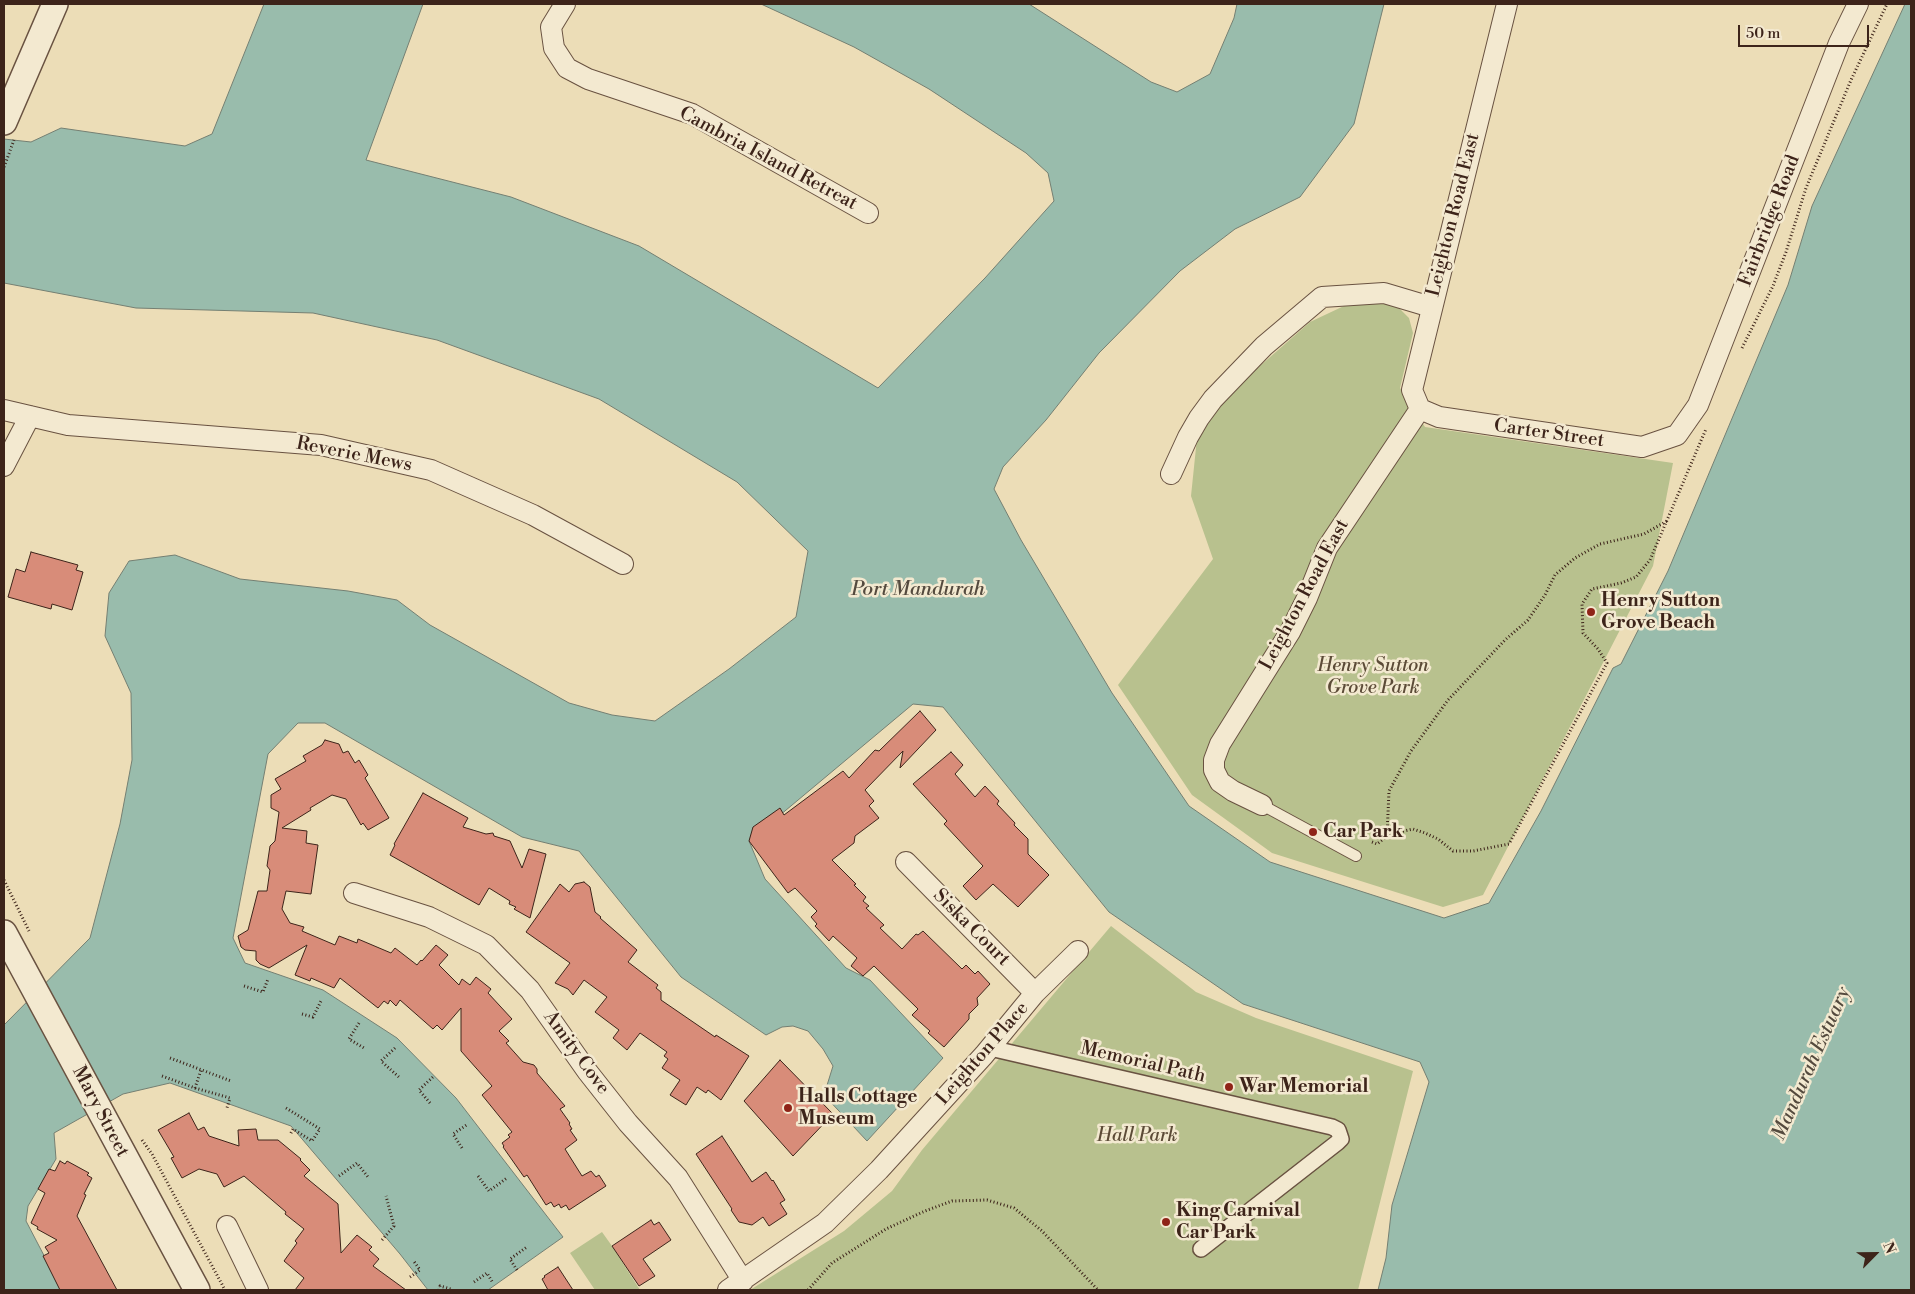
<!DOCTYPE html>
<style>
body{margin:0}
#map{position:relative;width:1915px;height:1294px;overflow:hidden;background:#ecddb7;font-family:"Libre Bodoni",serif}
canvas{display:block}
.frame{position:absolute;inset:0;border:5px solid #3d241a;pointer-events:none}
.north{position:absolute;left:1850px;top:1229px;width:50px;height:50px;-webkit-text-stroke:4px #f3e9d0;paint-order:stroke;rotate:67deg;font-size:14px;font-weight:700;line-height:20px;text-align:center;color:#3d241a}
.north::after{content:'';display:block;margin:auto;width:18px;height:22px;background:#3d241a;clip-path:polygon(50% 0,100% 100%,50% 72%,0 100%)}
.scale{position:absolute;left:1738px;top:25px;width:131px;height:22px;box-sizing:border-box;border:2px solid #3d241a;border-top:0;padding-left:6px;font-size:15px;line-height:18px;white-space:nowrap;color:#3d241a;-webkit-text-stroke:4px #f3e9d0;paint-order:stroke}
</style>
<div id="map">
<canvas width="1915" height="1294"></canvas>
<div class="frame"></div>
<div class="north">N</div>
<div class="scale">50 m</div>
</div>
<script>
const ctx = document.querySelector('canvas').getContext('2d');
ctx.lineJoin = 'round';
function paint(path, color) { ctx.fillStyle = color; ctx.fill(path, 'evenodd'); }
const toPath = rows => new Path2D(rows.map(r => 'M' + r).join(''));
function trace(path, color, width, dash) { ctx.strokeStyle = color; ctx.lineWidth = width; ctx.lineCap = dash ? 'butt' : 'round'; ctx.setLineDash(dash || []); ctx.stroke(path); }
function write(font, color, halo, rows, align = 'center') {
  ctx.font = font + ' "Libre Bodoni",serif'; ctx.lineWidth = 5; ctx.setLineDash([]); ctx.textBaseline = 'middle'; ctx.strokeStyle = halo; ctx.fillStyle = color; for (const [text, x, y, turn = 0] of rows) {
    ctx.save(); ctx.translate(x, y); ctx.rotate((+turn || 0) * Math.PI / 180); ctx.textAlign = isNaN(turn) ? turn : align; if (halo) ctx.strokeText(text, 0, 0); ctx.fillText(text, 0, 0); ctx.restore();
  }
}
const green = toPath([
 [1376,301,1397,306,1409,318,1413,333,1400,388,1425,427,1673,463,1653,566,1483,895,1443,907,1272,853,1192,795,1118,685,1213,559,1191,496,1197,438,1228,394,1310,322,1346,305],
 [1111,926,1196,992,1256,1018,1413,1071,1358,1290,750,1290,844,1231,892,1191,922,1150],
 [602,1232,612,1246,640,1290,595,1290,570,1253]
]);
const water = toPath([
 [264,4,423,4,366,160,511,197,639,246,878,388,985,278,1054,201,1048,173,1026,153,929,89,854,47,761,4,1029,4,1151,82,1177,92,1210,74,1234,18,1237,4,1384,4,1354,124,1300,197,1235,229,1180,271,1099,353,1046,420,1003,467,994,489,1021,540,1112,693,1189,806,1270,862,1444,918,1489,903,1541,811,1613,668,1621,664,1668,571,1788,285,1812,206,1905,4,1911,4,1911,1290,1378,1290,1386,1258,1392,1205,1429,1082,1420,1062,1243,1004,1109,912,943,707,913,704,749,841,765,879,846,968,870,980,943,1058,867,1141,824,1095,833,1066,823,1049,808,1031,793,1026,782,1027,766,1035,681,977,579,851,522,837,325,723,298,723,268,754,233,938,245,963,323,990,397,1038,456,1098,563,1237,488,1290,428,1290,400,1254,291,1126,170,1083,123,1094,54,1133,56,1159,28,1206,26,1221,62,1290,4,1290,4,1025,90,938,120,824,132,760,131,693,105,636,109,593,129,561,175,555,240,579,348,591,397,600,430,625,569,703,612,715,655,721,729,669,796,617,808,551,737,482,599,399,437,340,313,313,136,308,4,283,4,139,31,142,61,128,185,146,212,134,264,4]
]);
const building = toPath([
 [31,552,78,565,76,570,83,572,72,610,52,604,51,609,8,597,16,569,25,572,31,552],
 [920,711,936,730,900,768,903,751,865,790,874,801,869,806,879,818,855,836,854,843,832,860,856,884,854,885,866,897,863,901,869,906,866,908,884,925,880,928,902,949,916,934,918,935,923,931,962,969,966,965,975,974,978,971,990,984,977,998,978,1005,969,1014,969,1019,944,1047,928,1033,930,1031,912,1015,918,1009,874,966,863,976,851,966,857,958,833,936,829,941,815,926,817,924,811,917,817,911,795,888,788,893,749,841,753,827,780,808,784,815,843,771,849,778,875,750,879,751,920,711],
 [325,740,339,744,343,753,348,751,355,763,359,760,368,775,365,778,389,818,368,830,363,823,361,825,346,799,332,795,310,808,311,810,282,828,307,831,306,843,318,845,311,894,286,891,282,909,290,923,304,927,302,931,335,945,339,936,357,943,358,939,391,953,395,948,417,965,421,960,422,961,436,945,448,955,439,965,459,985,462,979,470,985,476,977,491,989,488,993,512,1019,499,1031,509,1041,506,1043,523,1062,534,1065,537,1069,537,1073,565,1106,560,1109,570,1123,569,1124,572,1129,570,1130,577,1140,565,1149,582,1176,591,1171,596,1177,599,1175,606,1186,569,1210,566,1205,561,1208,559,1204,554,1207,551,1202,546,1205,527,1175,524,1177,503,1147,504,1146,502,1143,510,1137,508,1135,512,1132,482,1095,492,1086,461,1051,461,1008,442,1030,437,1025,433,1029,400,1000,396,1006,390,1000,388,1004,384,1001,378,1008,340,978,334,988,311,978,310,981,295,975,307,945,269,968,260,964,256,960,256,951,245,950,241,947,238,936,248,930,258,891,267,891,270,870,267,866,270,846,275,841,279,812,271,808,271,795,281,789,275,779,306,761,303,756,322,745,325,740],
 [951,752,963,765,955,774,975,797,985,786,999,801,997,804,1015,823,1014,825,1028,839,1028,854,1049,875,1018,907,993,884,976,900,963,886,983,866,944,824,947,821,913,784,951,752],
 [423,793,468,818,463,827,486,834,493,833,494,836,510,841,522,868,529,849,546,854,530,918,514,909,516,907,509,904,510,901,489,888,479,905,390,855,395,845,394,844,423,793],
 [584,882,590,887,595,912,601,917,600,918,637,950,628,962,658,985,656,988,661,992,661,1000,715,1037,716,1035,749,1056,721,1100,708,1090,706,1093,697,1087,686,1105,670,1095,680,1080,662,1068,668,1059,664,1056,667,1052,640,1033,627,1050,613,1038,619,1030,595,1012,607,997,584,980,573,995,568,989,555,983,570,963,526,932,560,884,569,892,575,884,584,882],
 [780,1060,833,1114,793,1156,744,1101,780,1060],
 [189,1113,198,1130,204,1127,209,1136,239,1146,238,1130,256,1129,258,1140,278,1140,301,1159,300,1160,310,1170,304,1176,338,1204,341,1253,357,1235,372,1247,369,1250,379,1259,373,1266,406,1290,295,1290,304,1278,284,1261,297,1243,295,1241,304,1229,285,1214,286,1212,244,1176,224,1187,217,1174,199,1169,182,1178,171,1158,174,1157,158,1130,189,1113],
 [722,1136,752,1182,766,1172,772,1181,773,1180,785,1200,780,1203,787,1214,769,1226,763,1217,752,1225,739,1222,731,1210,732,1209,696,1154,722,1136],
 [60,1161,65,1164,67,1161,89,1173,87,1175,92,1178,84,1194,86,1195,77,1216,117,1290,60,1290,43,1256,49,1253,45,1247,57,1240,37,1229,38,1227,31,1223,45,1193,38,1189,49,1169,55,1171,60,1161],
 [651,1220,654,1225,659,1222,671,1240,643,1259,655,1276,639,1286,612,1246,651,1220],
 [558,1267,573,1290,548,1290,542,1279,545,1277,544,1276,558,1267]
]);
const path = toPath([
 [4,167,14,140],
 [1742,348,1773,286,1786,252,1806,188,1851,80,1887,4],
 [1387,836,1389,791,1411,751,1448,700,1505,640,1528,620,1545,595,1555,575,1575,558,1600,544,1644,534,1667,521],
 [1372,842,1377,844,1390,834,1413,829,1425,833,1438,839,1453,851,1473,851,1509,844,1607,663,1598,649,1583,633,1582,604,1592,589,1621,583,1636,577,1650,560,1706,429],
 [4,880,29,931],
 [244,986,263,992,268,979],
 [302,1014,313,1017,322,999],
 [359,1023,349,1039,364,1048],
 [395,1048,381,1061,400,1078],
 [170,1058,231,1081],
 [162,1076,195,1088,201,1070],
 [195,1088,230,1098,227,1108],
 [430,1103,419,1090,434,1076],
 [286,1108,320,1129,312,1141,293,1129,290,1135],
 [142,1140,152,1154,225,1290],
 [462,1148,453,1134,468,1124],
 [339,1176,357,1163,368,1177],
 [478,1176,489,1191,507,1178],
 [382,1240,394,1226,386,1196],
 [517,1270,510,1259,527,1247],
 [410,1277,420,1270,413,1260],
 [474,1282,487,1273,493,1283],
 [439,1290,440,1286,451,1289],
 [808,1290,832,1263,886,1229,925,1211,952,1201,987,1200,1014,1208,1042,1231,1098,1290]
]);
const service = toPath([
 [1262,805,1356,856]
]);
const pedestrian = toPath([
 [990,1048,1332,1127,1338,1130,1341,1139,1338,1142,1201,1249]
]);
const minor = toPath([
 [565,4,551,27,554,48,567,68,588,79,692,114,868,213],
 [1420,409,1439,417,1642,447,1677,435,1698,405,1839,43,1858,4],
 [1420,409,1412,390,1507,4],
 [4,410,68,425,321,445,431,470,533,515,623,564],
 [4,466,30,416],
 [1171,474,1188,437,1199,418,1213,399,1264,346,1322,297,1384,293,1431,307],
 [1262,805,1233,791,1220,782,1214,770,1214,760,1220,744,1290,632,1307,598,1327,548,1420,409],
 [906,862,1035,993],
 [354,893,429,917,486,945,530,990,587,1071,628,1123,678,1178,743,1281],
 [227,1226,258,1290],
 [728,1290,825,1223,879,1170,984,1055,1035,993,1078,951]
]);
const tertiary = toPath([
 [4,122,55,4],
 [4,933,197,1290]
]);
const markers = [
 [1591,612,5,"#8f2418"],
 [1313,832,5,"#8f2418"],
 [1229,1087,5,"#8f2418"],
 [788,1108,5,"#8f2418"],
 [1166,1222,5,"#8f2418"]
];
const streetNames = [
 ["Cambria Island Retreat",768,159,28],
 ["Leighton Road East",1454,215,-76],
 ["Fairbridge Road",1770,221,-69],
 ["Carter Street",1549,434,8],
 ["Reverie Mews",354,455,11],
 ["Leighton Road East",1305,595,-62],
 ["Siska Court",971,928,45],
 ["Amity Cove",576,1053,54],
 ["Leighton Place",983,1054,-49],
 ["Memorial Path",1143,1063,13],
 ["Mary Street",100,1112,62]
];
const poiNames = [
 ["Henry Sutton",1601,601],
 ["Grove Beach",1601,623],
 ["Car Park",1323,832],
 ["War Memorial",1239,1087],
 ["Halls Cottage",798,1097],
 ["Museum",798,1119],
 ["King Carnival",1176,1211],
 ["Car Park",1176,1233]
];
const parkNames = [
 ["Henry Sutton",1373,666],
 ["Grove Park",1373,688],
 ["Hall Park",1137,1136]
];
const waterNames = [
 ["Port Mandurah",918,590],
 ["Mandurah Estuary",1812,1064,-66]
];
paint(green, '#b8c18e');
paint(water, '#99bcac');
trace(water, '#747f72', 1);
paint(building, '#d88c79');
trace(building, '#3d241a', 1);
trace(service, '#695241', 12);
trace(pedestrian, '#695241', 18);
trace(minor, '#695241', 22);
trace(tertiary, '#695241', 28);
trace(path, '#3d241a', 3, [1, 2.5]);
trace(service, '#f3e9d0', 10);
trace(pedestrian, '#f3e9d0', 15);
trace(minor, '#f3e9d0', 20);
trace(tertiary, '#f3e9d0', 25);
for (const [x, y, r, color] of markers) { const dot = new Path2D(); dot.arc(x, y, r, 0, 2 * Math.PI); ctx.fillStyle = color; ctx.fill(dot); trace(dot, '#f3e9d0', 2); }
write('19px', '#3d241a', '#f3e9d0', streetNames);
write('bold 19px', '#3d241a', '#f3e9d0', poiNames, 'left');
write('italic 19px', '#5c4b37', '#f3e9d0', parkNames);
write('italic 20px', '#544a3e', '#f3e9d0', waterNames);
</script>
